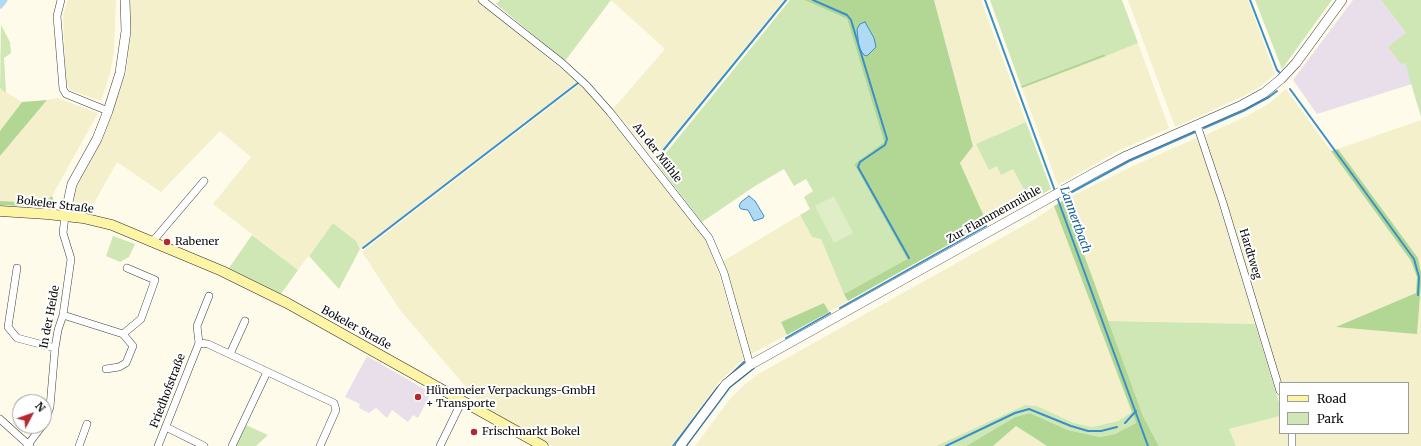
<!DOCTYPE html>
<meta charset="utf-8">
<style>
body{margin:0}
#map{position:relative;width:1421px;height:446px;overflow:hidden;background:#fefbea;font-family:Merriweather,serif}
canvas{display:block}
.legend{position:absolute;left:1279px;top:382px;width:130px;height:52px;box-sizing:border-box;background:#fff;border:1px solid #9d9d9d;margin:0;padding:5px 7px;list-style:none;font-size:12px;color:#0b0b0b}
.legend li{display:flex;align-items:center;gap:8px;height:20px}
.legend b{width:20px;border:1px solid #9d9d9d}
.north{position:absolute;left:12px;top:394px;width:40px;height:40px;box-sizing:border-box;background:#fff;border:1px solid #9d9d9d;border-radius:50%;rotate:49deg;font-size:11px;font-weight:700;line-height:16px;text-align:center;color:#0b0b0b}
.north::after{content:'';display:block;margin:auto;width:14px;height:18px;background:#b6282e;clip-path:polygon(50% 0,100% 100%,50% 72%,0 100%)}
</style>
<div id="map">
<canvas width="1421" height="446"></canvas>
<ul class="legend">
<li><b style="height:5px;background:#fdf4a6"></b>Road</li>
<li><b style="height:11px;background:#cfe7b5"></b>Park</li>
</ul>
<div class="north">N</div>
</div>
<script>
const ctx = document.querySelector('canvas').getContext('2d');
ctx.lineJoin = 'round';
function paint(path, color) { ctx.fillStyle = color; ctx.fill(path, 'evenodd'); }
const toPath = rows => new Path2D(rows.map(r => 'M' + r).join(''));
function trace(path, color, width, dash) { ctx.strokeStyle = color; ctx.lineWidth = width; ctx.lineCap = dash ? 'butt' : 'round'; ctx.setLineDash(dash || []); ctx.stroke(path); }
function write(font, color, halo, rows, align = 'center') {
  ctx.font = font + ' Merriweather,serif'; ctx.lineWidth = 4; ctx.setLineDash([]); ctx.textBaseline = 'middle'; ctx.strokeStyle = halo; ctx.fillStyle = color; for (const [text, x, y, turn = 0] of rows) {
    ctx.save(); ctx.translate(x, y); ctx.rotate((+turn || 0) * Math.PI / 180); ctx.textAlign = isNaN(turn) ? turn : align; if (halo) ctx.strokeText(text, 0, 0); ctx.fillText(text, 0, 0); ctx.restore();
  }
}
const industrial = toPath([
 [1353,0,1381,0,1406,33,1405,63,1412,84,1317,114,1293,80],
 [367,356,431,393,418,418,413,415,408,422,392,410,387,418,376,408,369,413,359,408,360,404,345,397]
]);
const farmland = toPath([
 [68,0,116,0,114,52,110,73,101,101,70,90,66,82,63,15],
 [130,0,478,0,577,82,360,249,356,241,333,223,298,270,213,204,251,157,220,131,161,192,117,162,90,210,74,205,74,192,101,142,126,74,131,31],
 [611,0,784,0,654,159,613,109,665,49],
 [934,0,981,0,1026,122,995,135,997,166,1013,169,1030,201,987,223,960,163,973,145],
 [1128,0,1248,0,1275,74,1261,86,1244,96,1175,127],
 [1138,43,1169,128,1116,152,1058,185,1022,88],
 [580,84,608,114,707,241,719,274,744,359,720,381,671,446,553,446,483,407,400,310,362,252],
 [0,88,22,102,0,131],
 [1286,89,1411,261,1417,277,1417,334,1421,285,1421,446,1296,446,1296,433,1408,433,1408,383,1281,383,1205,135,1247,116,1270,103],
 [57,98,98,113,52,196,43,203,0,201,0,156,47,100],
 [1421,120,1421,272,1418,258,1338,149],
 [1199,137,1255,324,1108,321,1064,200,1135,165],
 [1054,206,1132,412,1118,421,1092,427,1074,423,1037,406,1025,405,936,446,695,446,730,399,744,385,760,373,1035,219],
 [800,215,812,237,821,239,848,301,829,312,824,303,781,322,787,335,751,354,723,261],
 [1280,416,1280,433,1288,433,1289,446,1236,446,1229,429],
 [1016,426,1047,446,993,446]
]);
const green = toPath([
 [500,0,611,0,565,61,496,4],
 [790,0,804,0,847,19,884,142,854,164,907,259,844,294,821,239,812,237,800,215,810,209,804,197,813,191,806,179,794,186,784,169,755,186,702,222,657,164],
 [990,0,1122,0,1138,43,1106,56,1104,54,1021,86],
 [1255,0,1332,0,1282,69],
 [1381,0,1421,0,1421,117,1405,63,1401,64,1388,47,1406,33],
 [1,25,10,42,11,53,4,58,6,93,0,88],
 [1026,122,1051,189,1030,201,1013,169,1001,175,997,166,989,170,976,144],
 [333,223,356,241,360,249,339,289,309,256],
 [252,235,298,270,281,294,229,268],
 [113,236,135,244,129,257,120,262,106,256],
 [1108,321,1255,324,1280,406,1280,416,1229,429,1236,446,1159,446,1143,416],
 [1025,405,1037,406,1074,423,1092,427,1118,421,1132,412,1136,423,1115,434,1100,437,1068,430,1030,413,1015,417,966,446,936,446],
 [246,425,268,435,256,446,236,446]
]);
const forest = toPath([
 [804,0,934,0,973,146,960,163,987,223,848,301,844,294,907,259,854,164,884,142,847,19],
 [1104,54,1106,56,1022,88,1021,86],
 [47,100,0,156,0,131,22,102],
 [1338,149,1418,258,1421,272,1421,285,1417,334,1336,327,1416,293,1417,277,1411,261,1331,151],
 [52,196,54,202,45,207,0,205,0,201,43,203],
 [1064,200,1143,416,1159,446,1047,446,1016,426,993,446,966,446,1015,417,1030,413,1068,430,1100,437,1115,434,1136,423,1054,206],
 [824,303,829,312,787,335,781,322]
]);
const pitch = toPath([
 [834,196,853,233,834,243,815,206]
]);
const water = toPath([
 [865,22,874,38,876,47,867,56,864,55,859,48,857,29,860,24,865,22],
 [749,196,755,201,764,216,763,218,754,221,748,210,741,209,739,206,741,202,749,196]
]);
const stream = toPath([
 [813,0,847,15,851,20,887,139,885,145,860,162,858,167,909,258],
 [985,0,1055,191],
 [1250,0,1277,70,1279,72],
 [1290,89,1414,259,1419,277,1418,295],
 [1204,128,1243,111,1269,97,1277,91],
 [657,158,786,0],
 [1072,192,1129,161,1195,132],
 [1057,197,1148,446],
 [363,248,578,83],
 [840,308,986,226],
 [786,338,830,313],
 [1125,423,1136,411],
 [673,446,717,388,744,362],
 [686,446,730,387,754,368],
 [946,446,1015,413,1029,409,1071,426,1088,431,1101,431,1117,427]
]);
const canal = toPath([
 [0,5,4,0]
]);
const minor = toPath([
 [61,0,57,16,63,89,66,94,108,111],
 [482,0,562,63,586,85,610,112,709,238,724,273,750,365],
 [1197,125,1223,203,1280,391],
 [153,241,204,181],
 [17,268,8,327,17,338,55,348],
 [63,315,123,334,133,346,126,363,119,367,106,369],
 [123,334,141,319,155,280,127,268],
 [199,343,197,326,209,296],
 [230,354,245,321],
 [0,419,30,446],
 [44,423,50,407,55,348,58,330,63,315,71,259,63,233,65,216],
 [166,427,204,446],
 [1292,433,1292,446],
 [27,446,42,426],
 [79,446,87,424],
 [158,446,199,343,208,344,334,403,336,410,320,446],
 [232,446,267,372],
 [440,446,462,401]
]);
const tertiary = toPath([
 [65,216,72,184,97,139,108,111,120,73,126,31,125,0],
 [680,446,726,384,750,365,1094,173,1126,156,1242,105,1264,93,1281,79,1296,63,1342,0]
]);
const secondary = toPath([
 [0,211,47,214,83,218,112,225,222,271,287,303,543,446]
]);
const markers = [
 [167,242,4,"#b6282e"],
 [418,397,4,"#b6282e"],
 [474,432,4,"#b6282e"]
];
const streetNames = [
 ["An der Mühle",657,153,52],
 ["Bokeler Straße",55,205,7],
 ["Zur Flammenmühle",994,215,-29],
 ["Hardtweg",1250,254,73],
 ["In der Heide",50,317,-79],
 ["Bokeler Straße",356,328,29],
 ["Friedhofstraße",168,391,-69]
];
const poiNames = [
 ["Rabener",175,242],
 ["Hünemeier Verpackungs-GmbH",426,391],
 ["+ Transporte",426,404],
 ["Frischmarkt Bokel",482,432]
];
const waterNames = [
 ["Lannertbach",1075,220,70]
];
paint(industrial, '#e9dfea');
paint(farmland, '#f3f0cb');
paint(green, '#cfe7b5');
paint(forest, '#b2d795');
paint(pitch, '#e0eec7');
paint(water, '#b0daf4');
trace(water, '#398fc9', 1);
trace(stream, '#398fc9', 2);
trace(canal, '#b0daf4', 7);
trace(minor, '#3e3e3e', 8);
trace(tertiary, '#3e3e3e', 10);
trace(secondary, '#2d2d2d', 11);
trace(minor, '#fff', 7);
trace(tertiary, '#fff', 9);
trace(secondary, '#fdf4a6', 10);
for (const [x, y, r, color] of markers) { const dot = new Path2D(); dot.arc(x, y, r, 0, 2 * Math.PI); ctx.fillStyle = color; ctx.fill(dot); trace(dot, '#fff', 1.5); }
write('11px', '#0b0b0b', '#fff', streetNames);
write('11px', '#0b0b0b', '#fff', poiNames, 'left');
write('italic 12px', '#196098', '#fff', waterNames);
</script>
